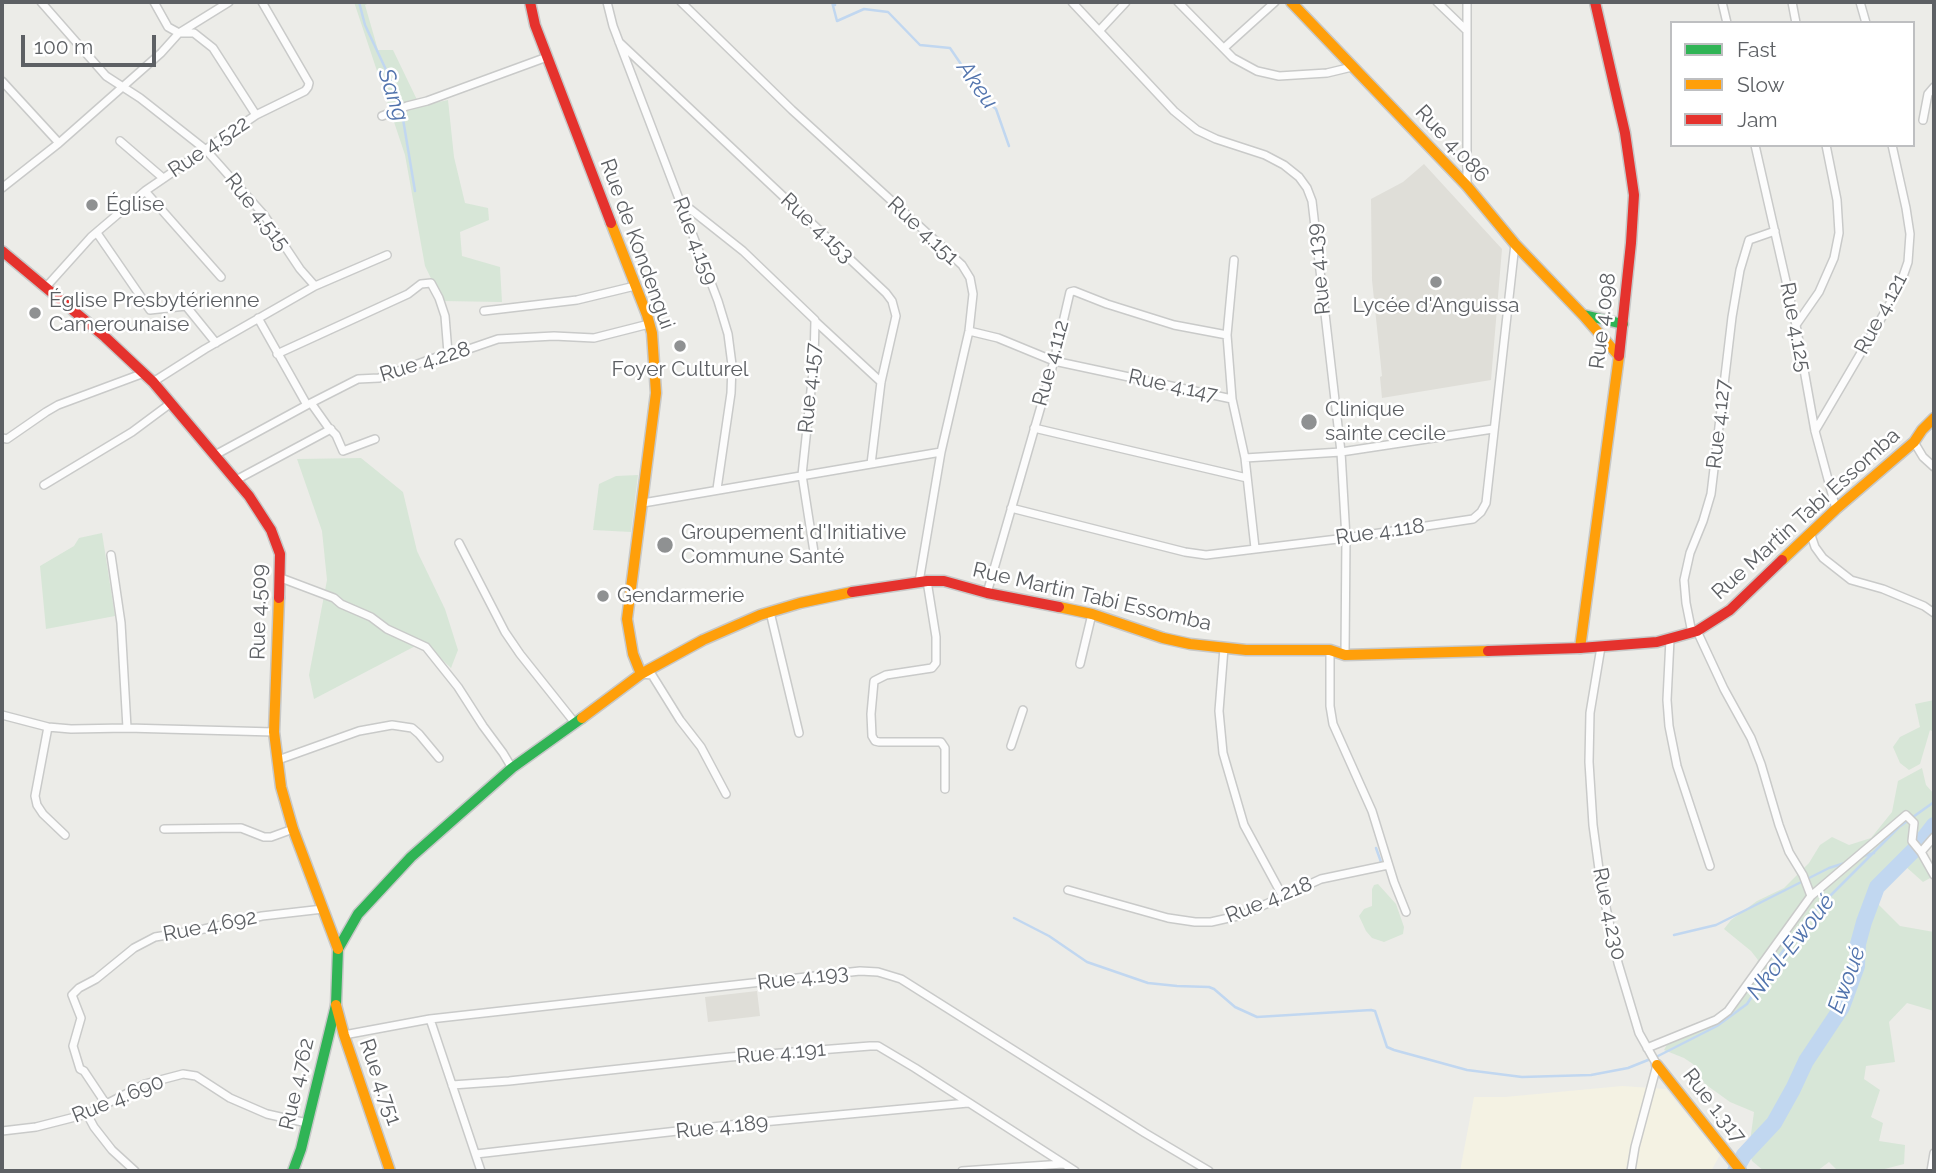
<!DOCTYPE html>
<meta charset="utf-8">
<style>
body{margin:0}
#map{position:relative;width:1936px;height:1173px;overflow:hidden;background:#ecece8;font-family:Raleway,sans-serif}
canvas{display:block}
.frame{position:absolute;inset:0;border:4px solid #5d6064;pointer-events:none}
.legend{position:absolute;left:1670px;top:21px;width:245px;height:126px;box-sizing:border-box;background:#fff;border:2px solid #bebfc1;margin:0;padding:9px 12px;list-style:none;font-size:21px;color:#5d6064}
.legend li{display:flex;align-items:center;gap:14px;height:35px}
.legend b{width:35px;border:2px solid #bebfc1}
.scale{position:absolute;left:21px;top:35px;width:135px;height:32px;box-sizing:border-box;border:4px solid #5d6064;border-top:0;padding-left:9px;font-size:21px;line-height:24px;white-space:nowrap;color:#5d6064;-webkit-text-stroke:5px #fff;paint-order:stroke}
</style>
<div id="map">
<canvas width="1936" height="1173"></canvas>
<div class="frame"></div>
<ul class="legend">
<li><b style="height:9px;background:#30b455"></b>Fast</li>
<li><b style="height:9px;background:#ff9f0a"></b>Slow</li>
<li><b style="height:9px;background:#e5322d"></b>Jam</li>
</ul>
<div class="scale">100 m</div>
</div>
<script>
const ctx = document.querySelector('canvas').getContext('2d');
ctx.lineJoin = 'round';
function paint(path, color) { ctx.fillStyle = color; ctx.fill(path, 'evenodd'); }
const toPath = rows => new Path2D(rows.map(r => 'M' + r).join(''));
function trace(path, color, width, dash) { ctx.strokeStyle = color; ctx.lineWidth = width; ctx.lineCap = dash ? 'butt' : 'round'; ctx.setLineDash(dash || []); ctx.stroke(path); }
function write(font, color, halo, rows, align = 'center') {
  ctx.font = font + ' Raleway,sans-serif'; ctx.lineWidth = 5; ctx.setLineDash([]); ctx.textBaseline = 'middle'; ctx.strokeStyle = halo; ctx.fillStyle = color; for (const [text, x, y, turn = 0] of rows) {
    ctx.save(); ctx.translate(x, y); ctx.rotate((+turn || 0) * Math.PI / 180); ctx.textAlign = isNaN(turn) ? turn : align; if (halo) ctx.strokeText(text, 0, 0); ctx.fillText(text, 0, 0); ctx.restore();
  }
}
const commercial = toPath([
 [1622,1086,1666,1089,1720,1155,1711,1171,1460,1171,1474,1097,1505,1097]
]);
const education = toPath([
 [1424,164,1502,249,1491,380,1382,398,1380,377,1382,376,1372,280,1371,199,1403,182],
 [757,991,760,1016,708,1022,705,997]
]);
const green = toPath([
 [354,2,372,2,365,5,378,50,393,50,420,106,448,100,454,157,465,203,488,208,489,220,460,232,462,256,500,267,502,302,442,301,425,266,405,155],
 [361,458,403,492,417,551,445,609,458,650,451,668,423,642,314,699,309,675,327,580,322,531,297,459],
 [638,475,631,532,593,530,599,484,616,476],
 [102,533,115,616,46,629,40,566,74,546,79,538],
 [1934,700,1934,732,1930,730,1920,764,1909,770,1900,763,1893,747,1900,737,1920,727,1915,704],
 [1922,768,1926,785,1934,794,1934,832,1917,852,1932,877,1923,882,1905,866,1882,891,1877,903,1900,926,1934,932,1934,1011,1907,1003,1889,1022,1895,1062,1866,1066,1864,1079,1880,1090,1871,1117,1883,1123,1879,1141,1905,1145,1904,1164,1877,1171,1838,1171,1829,1162,1817,1171,1764,1171,1752,1161,1749,1149,1754,1112,1730,1102,1705,1084,1693,1064,1684,1058,1664,1050,1669,1041,1720,1019,1752,974,1758,960,1751,951,1724,929,1731,920,1757,901,1784,888,1809,863,1820,845,1832,837,1849,845,1871,838,1892,812,1898,781],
 [1378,884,1396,904,1404,927,1403,934,1384,942,1372,938,1366,931,1359,916,1364,909,1372,906,1372,889,1374,885]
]);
const stream = toPath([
 [359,2,365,25,388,74,401,107,415,191],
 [832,2,837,21,864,9,888,12,920,45,950,48,965,70,982,88,980,96,996,109,1009,146],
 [835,2,835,5],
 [1376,848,1381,862],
 [1860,857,1874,853],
 [1014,918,1049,936,1087,962,1148,983,1177,986,1209,987,1214,989,1235,1007,1257,1017,1371,1010,1375,1011,1387,1047,1394,1050,1467,1070,1522,1077,1591,1075,1628,1068,1658,1056,1717,1026,1747,1004,1773,964,1811,915,1899,827,1934,802],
 [1674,935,1716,925,1829,868,1848,862]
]);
const river = toPath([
 [1735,1171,1744,1155,1774,1123,1793,1089,1806,1061,1842,1007,1857,966,1858,944,1864,922,1877,887,1917,847,1934,825]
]);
const street = toPath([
 [41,2,106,76,140,98,206,150,264,215,300,269,315,286],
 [154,2,168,27,179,33,194,33,213,48,256,115],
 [607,2,613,26,718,301,728,334,732,365,731,393,717,489],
 [681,2,792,110,962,265,970,278,973,294,969,331,941,452,919,582],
 [1072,2,1174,111,1197,130,1216,139,1265,155,1284,165,1299,177,1307,188,1312,201,1341,452,1346,538,1345,655],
 [1178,2,1233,58,1257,71,1279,76,1327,73,1352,67],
 [1437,2,1465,29],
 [1467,2,1467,186],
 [1722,2,1727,23],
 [1792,2,1796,23],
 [1860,2,1866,23],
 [1099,31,1126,2],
 [619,42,886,293,892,301,896,316,881,382,871,464],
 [1224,48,1275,2],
 [2,81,59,143],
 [382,116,407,106,427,101,547,57],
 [1923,120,1928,94,1934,87],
 [120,141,163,178],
 [1755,145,1796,325,1815,431,1836,509],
 [2,188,59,143,161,53,179,33,229,2],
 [145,191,221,277],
 [680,201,743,251,815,320,814,362,802,475,814,552],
 [97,233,150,310,186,306,216,343],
 [46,287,91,237,145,191,256,115,305,91,308,87,309,83,262,2],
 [484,311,577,300,635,286],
 [258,318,307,405],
 [815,321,881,382],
 [1796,325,1819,292,1834,258,1839,233,1837,200,1826,145],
 [969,331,998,338,1054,361,1232,399,1245,458,1255,548],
 [277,354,408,294,421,284,431,283,439,298,445,316,448,353],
 [153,382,205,349,315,286,387,255],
 [1232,399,1227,335,1234,260],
 [311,403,328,427,336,435,343,451,375,439],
 [1034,428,1247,478],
 [1815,431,1899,288,1908,262,1910,234,1906,208,1892,145],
 [2,438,7,439,46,412,58,405,144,373],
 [1914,442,1923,457,1934,467],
 [215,455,307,405,358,379,379,378,448,353,466,350,498,339,554,336,594,338,649,324],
 [1245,458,1341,452,1493,429],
 [236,480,331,429],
 [44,485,132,432,171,403],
 [643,503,941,452],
 [1011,508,1185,552,1206,555,1346,538,1473,519,1481,512,1486,503,1515,244],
 [1811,535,1815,547,1823,558,1851,580,1883,589,1924,606,1934,613],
 [459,543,505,632,520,654,575,723],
 [111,555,121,623,127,728],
 [281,578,334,598,341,604,371,617,387,629,426,647,458,687,483,726,503,753,512,768],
 [927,581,936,637,936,663,932,668,886,675,874,681,871,714,872,736,875,741,879,742,941,742,945,748,945,789],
 [987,593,1054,361,1070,292,1074,291,1107,304,1174,325,1227,335],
 [770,612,799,733],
 [1697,631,1724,689,1751,738,1761,764,1779,825,1789,852,1803,875,1811,896],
 [1692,633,1686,603,1684,580,1690,553,1703,521,1711,494,1732,317,1740,270,1749,240,1775,231],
 [1670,639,1667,700,1669,726,1677,766,1710,866],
 [1601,647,1590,713,1589,762,1593,825,1601,884,1618,963,1639,1033,1657,1065,1635,1147,1631,1171],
 [1224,648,1219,711,1223,753,1244,825,1282,895],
 [1330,650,1330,706,1333,724,1372,811,1394,882,1406,912],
 [1080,664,1092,614],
 [641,674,652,675,657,683,680,720,701,747,726,794],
 [2,715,48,727,71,729,127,728,274,732],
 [48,727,35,796,37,805,43,814,65,835],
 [1011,746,1023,710],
 [278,760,359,731,392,725,412,728,419,734,439,758],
 [164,829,241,828,264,837,271,837,293,829],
 [1921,852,1934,837],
 [1068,890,1168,918,1195,922,1211,922,1242,915,1321,879,1388,865],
 [430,1019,481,1171],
 [344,1035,430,1019,860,971,878,972,901,979,1145,1133,1209,1171],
 [1647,1048,1716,1020,1728,1011,1811,896,1906,815,1914,823,1912,841,1921,852,1934,875],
 [452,1085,509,1081,730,1057,870,1046,878,1046,915,1068,1075,1171],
 [106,1104,84,1071,80,1069,73,1046,81,1018,72,995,79,988,96,979,134,948,155,937,204,929,262,916,323,909],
 [87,1114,94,1127,112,1150,135,1171],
 [2,1131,36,1127,87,1114,145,1084,183,1074,196,1076,230,1098,267,1114,307,1123],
 [476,1154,730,1125,968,1103],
 [962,1171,1063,1164],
 [1931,1171,1934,1153]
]);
const fast = toPath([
 [1584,315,1623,324],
 [293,1171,301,1149,336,1005,338,949,358,914,411,857,512,768,582,718]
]);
const slow = toPath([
 [1291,2,1467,186,1515,244,1583,315,1618,355],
 [611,223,647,315,652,333,656,393,627,619,633,654,641,674],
 [1782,560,1836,509,1914,442,1922,430,1934,418],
 [279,598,274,732,281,787,293,829,338,949],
 [1059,607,1092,614,1163,638,1190,644,1246,650,1330,650,1345,655,1488,651],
 [1580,648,1619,356],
 [582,718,641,674,703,640,760,615,800,603,852,592],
 [336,1005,344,1035,390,1171],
 [1657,1065,1741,1171]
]);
const jam = toPath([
 [530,2,535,25,611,223],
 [1595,2,1625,133,1634,195,1631,243,1619,356],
 [2,251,105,337,153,382,249,496,271,530,280,554,279,598],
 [852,592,927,581,944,581,987,593,1059,607],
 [1488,651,1580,648,1657,642,1697,631,1730,610,1782,560]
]);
const markers = [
 [92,205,7,"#8f9192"],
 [1436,282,7,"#8f9192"],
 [35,313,7,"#8f9192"],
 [680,346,7,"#8f9192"],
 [1309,422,9,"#8f9192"],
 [665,545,9,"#8f9192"],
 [603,596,7,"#8f9192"]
];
const streetNames = [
 ["Rue 4.086",1452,144,47],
 ["Rue 4.522",209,147,-34],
 ["Rue 4.515",257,212,52],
 ["Rue 4.153",817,228,43],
 ["Rue 4.151",923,231,43],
 ["Rue 4.159",695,241,69],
 ["Rue de Kondengui",637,244,70],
 ["Rue 4.139",1319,269,-96],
 ["Rue 4.121",1881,314,-62],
 ["Rue 4.098",1603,321,-83],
 ["Rue 4.125",1795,327,79],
 ["Rue 4.228",425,362,-17],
 ["Rue 4.112",1051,363,-75],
 ["Rue 4.147",1173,386,12],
 ["Rue 4.157",810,388,-85],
 ["Rue 4.127",1719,424,-84],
 ["Rue Martin Tabi Essomba",1806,514,-42],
 ["Rue 4.118",1380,532,-8],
 ["Rue Martin Tabi Essomba",1092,597,13],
 ["Rue 4.509",259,612,-89],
 ["Rue 4.218",1269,900,-22],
 ["Rue 4.230",1609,914,78],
 ["Rue 4.692",210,926,-11],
 ["Rue 4.193",803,978,-7],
 ["Rue 4.191",781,1053,-5],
 ["Rue 4.751",380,1082,71],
 ["Rue 4.762",297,1084,-77],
 ["Rue 4.690",118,1099,-22],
 ["Rue 1.317",1714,1106,52],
 ["Rue 4.189",722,1127,-6]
];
const poiNames = [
 ["Église",106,205],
 ["Église Presbytérienne",49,301],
 ["Camerounaise",49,325],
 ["Lycée d'Anguissa",1436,306,"center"],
 ["Foyer Culturel",680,370,"center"],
 ["Clinique",1325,410],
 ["sainte cecile",1325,434],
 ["Groupement d'Initiative",681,533],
 ["Commune Santé",681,557],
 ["Gendarmerie",617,596]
];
const waterNames = [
 ["Akeu",977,85,55],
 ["Sang",393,95,72],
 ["Nkol-Ewoué",1791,947,-52],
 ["Ewoué",1847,980,-70]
];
paint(commercial, '#f4f2e3');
paint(education, '#dfded8');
paint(green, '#d7e6d7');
trace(stream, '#c1d7f0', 2.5);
trace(river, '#c1d7f0', 16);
trace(street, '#c9cac9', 10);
trace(fast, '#c7c8c8', 13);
trace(slow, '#c7c8c8', 13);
trace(jam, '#c7c8c8', 13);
trace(street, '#fcfcfc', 7);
trace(fast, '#30b455', 10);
trace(slow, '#ff9f0a', 10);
trace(jam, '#e5322d', 10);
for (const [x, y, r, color] of markers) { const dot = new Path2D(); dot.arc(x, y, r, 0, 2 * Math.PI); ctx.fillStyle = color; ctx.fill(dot); trace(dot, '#fff', 2.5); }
write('21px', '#5d6064', '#fff', streetNames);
write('21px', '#5d6064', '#fff', poiNames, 'left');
write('italic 23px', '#5274ad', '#fff', waterNames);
</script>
